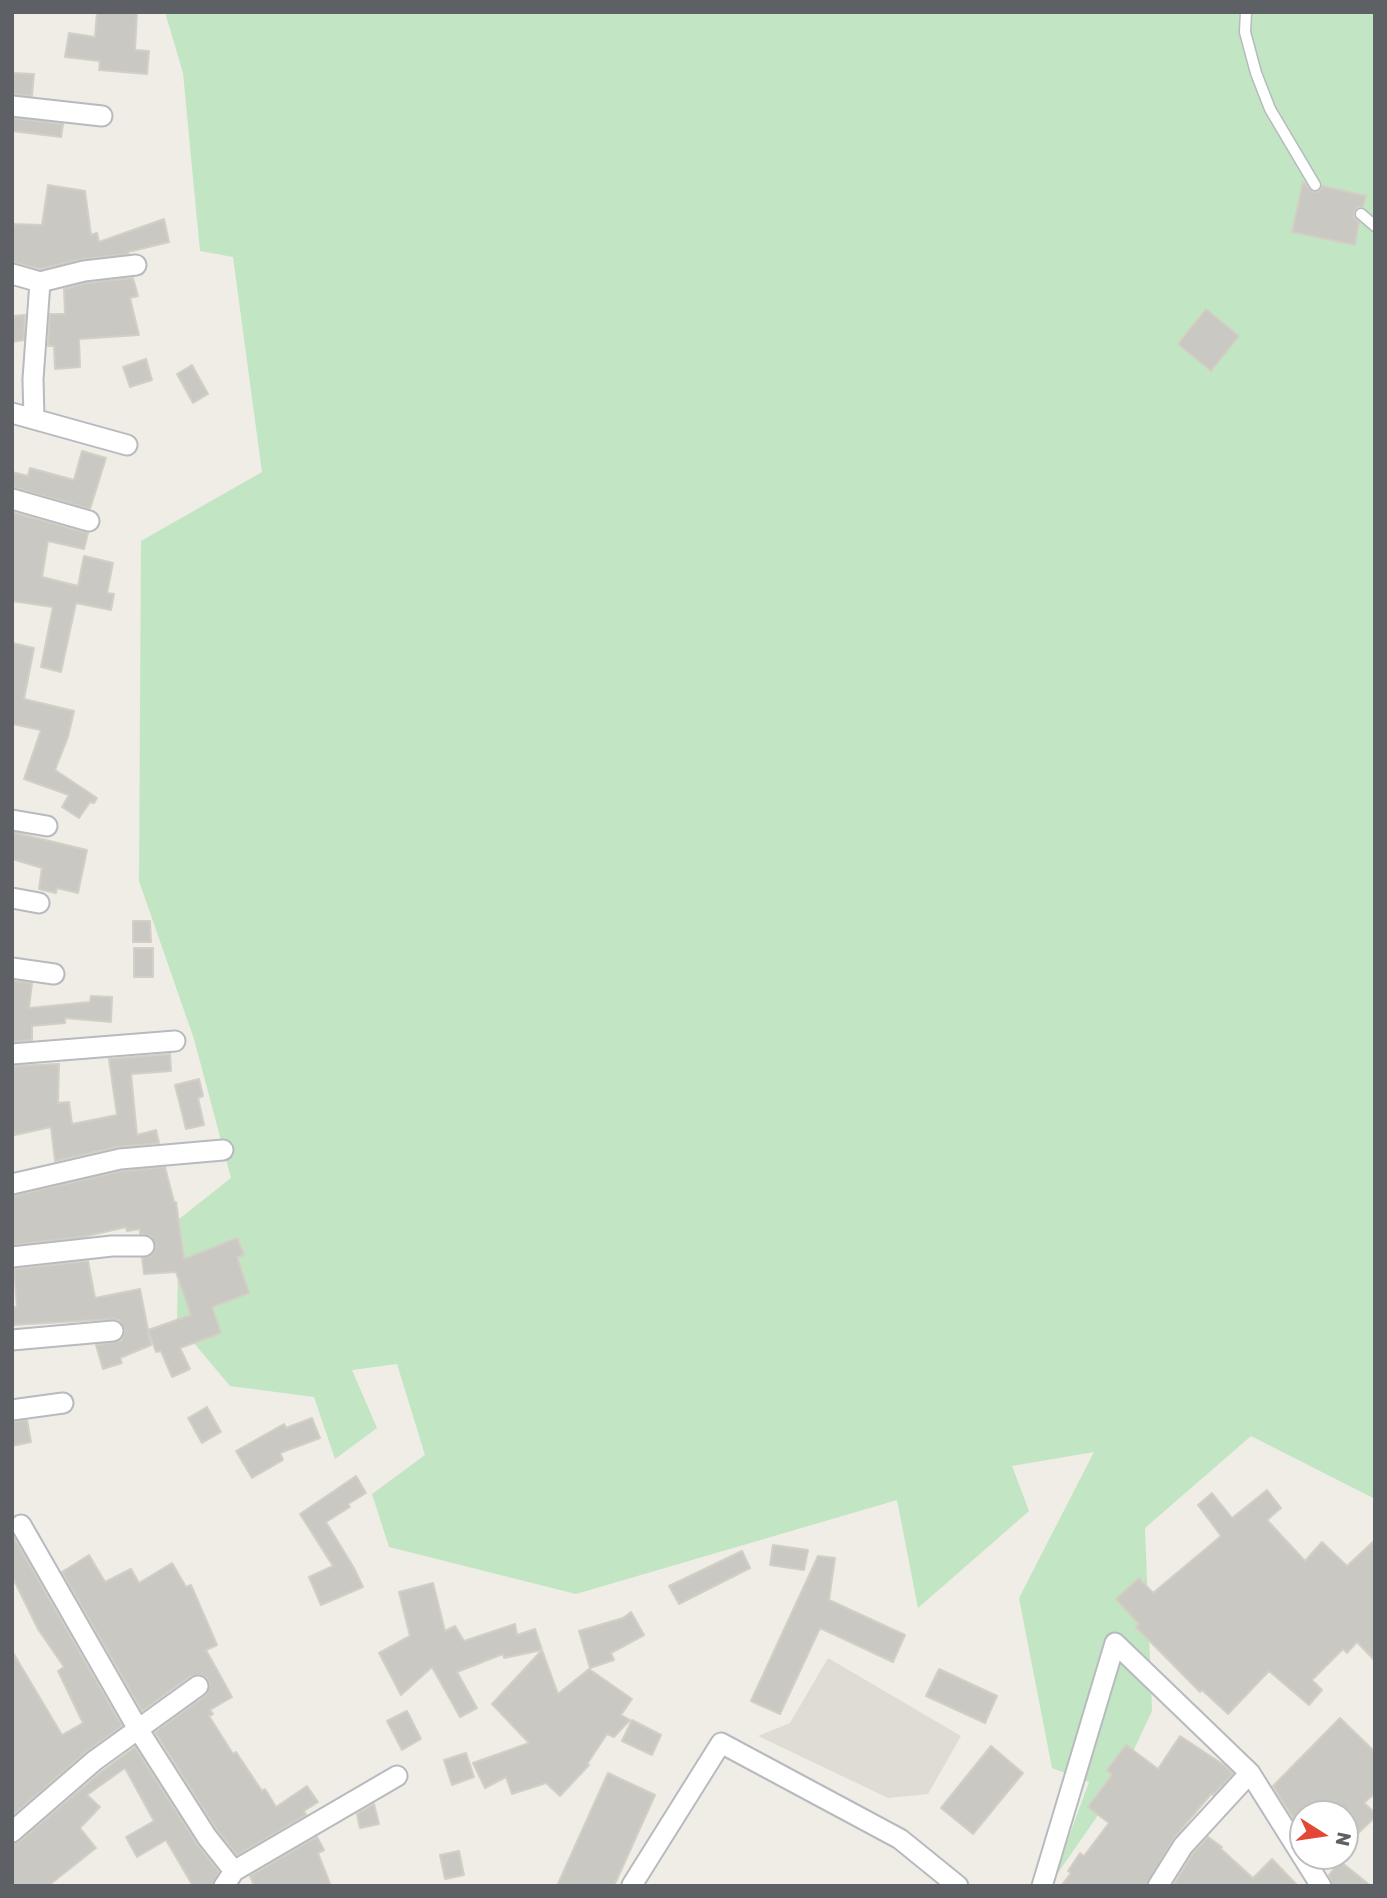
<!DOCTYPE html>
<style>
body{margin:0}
#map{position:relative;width:1387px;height:1898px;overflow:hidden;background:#efede5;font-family:Rubik,sans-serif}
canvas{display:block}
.frame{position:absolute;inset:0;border:14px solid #5d6065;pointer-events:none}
.north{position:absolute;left:1289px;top:1800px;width:70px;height:70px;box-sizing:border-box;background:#fff;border:2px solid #bebfc1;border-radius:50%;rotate:102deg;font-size:19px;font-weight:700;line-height:28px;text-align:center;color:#5d6065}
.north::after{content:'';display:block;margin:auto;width:24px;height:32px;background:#e34837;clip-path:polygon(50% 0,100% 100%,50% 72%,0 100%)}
</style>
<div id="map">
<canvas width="1387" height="1898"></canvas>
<div class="frame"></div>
<div class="north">N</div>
</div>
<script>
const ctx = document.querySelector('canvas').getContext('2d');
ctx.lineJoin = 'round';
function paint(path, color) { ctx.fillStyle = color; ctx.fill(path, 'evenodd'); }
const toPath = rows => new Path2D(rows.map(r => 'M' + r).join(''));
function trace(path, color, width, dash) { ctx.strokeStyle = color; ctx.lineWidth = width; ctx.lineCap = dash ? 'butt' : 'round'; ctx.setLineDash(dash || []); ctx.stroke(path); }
const education = toPath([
 [828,1658,961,1736,928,1794,888,1798,758,1736,790,1723]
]);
const green = toPath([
 [165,12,1375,12,1375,1499,1251,1436,1145,1528,1152,1711,1114,1792,1053,1880,1089,1782,1052,1768,1019,1598,1094,1452,1012,1466,1029,1511,918,1608,897,1500,576,1594,389,1547,372,1494,425,1455,397,1364,352,1370,377,1428,335,1459,314,1397,230,1386,177,1323,179,1219,231,1178,194,1039,139,881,141,541,262,472,233,257,200,251,183,73]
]);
const building = toPath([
 [97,12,137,12,135,50,149,51,147,74,99,70,100,61,65,57,69,33,95,37,97,12],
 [12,73,34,74,32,96,12,94,12,73],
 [12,118,63,124,61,137,12,131,12,118],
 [1303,182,1314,192,1319,191,1322,186,1366,196,1363,207,1358,207,1354,212,1354,217,1359,222,1355,245,1292,232,1303,182],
 [48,185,85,191,91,235,97,233,99,242,164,219,169,242,128,252,128,254,83,259,40,269,12,262,12,224,42,225,48,185],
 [133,278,138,296,130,298,139,335,79,339,80,367,55,369,54,346,48,346,50,314,65,314,64,289,86,283,133,278],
 [1206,309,1239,336,1211,371,1178,344,1206,309],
 [25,315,24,340,12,342,12,316,25,315],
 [146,359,152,380,130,387,123,367,146,359],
 [192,365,208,394,193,403,177,374,192,365],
 [82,451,106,458,90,509,12,487,12,472,28,476,30,468,74,480,82,451],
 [12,512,88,533,84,549,48,541,42,577,78,586,84,556,113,563,107,593,114,594,111,610,76,603,61,672,41,667,53,607,12,601,12,512],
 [12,643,34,648,24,699,74,711,68,737,55,770,97,798,94,803,90,802,79,818,62,807,69,795,24,779,41,730,12,724,12,643],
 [12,832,87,850,78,893,57,888,56,893,39,889,42,868,12,859,12,832],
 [133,921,150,921,151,942,133,942,133,921],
 [134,948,153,948,153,977,134,977,134,948],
 [13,981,32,983,29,1008,90,1002,91,996,112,997,111,1022,65,1018,65,1023,32,1026,32,1040,12,1042,13,981],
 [170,1054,171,1071,131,1074,137,1135,156,1130,159,1143,117,1147,55,1161,51,1127,15,1135,12,1125,12,1066,59,1064,58,1103,69,1102,72,1124,117,1115,109,1059,170,1054],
 [199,1079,203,1096,198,1098,204,1125,186,1129,175,1085,199,1079],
 [165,1167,174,1202,176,1202,184,1259,237,1238,244,1255,237,1257,249,1293,212,1307,221,1333,180,1348,190,1369,172,1377,161,1351,156,1352,148,1330,191,1315,176,1272,144,1274,142,1258,151,1256,156,1247,151,1236,140,1234,140,1229,127,1231,126,1227,83,1237,12,1245,12,1196,122,1171,165,1167],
 [88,1261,95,1298,140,1289,151,1345,120,1358,122,1363,103,1369,96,1345,121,1341,125,1331,119,1320,112,1319,13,1325,13,1307,17,1307,14,1269,88,1261],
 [207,1407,221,1432,202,1443,188,1418,207,1407],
 [312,1418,320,1438,280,1453,283,1460,252,1478,236,1451,284,1424,286,1428,312,1418],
 [27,1420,31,1442,12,1446,12,1422,27,1420],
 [356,1476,366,1493,348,1504,350,1507,326,1522,354,1568,363,1587,321,1605,309,1577,333,1566,300,1514,356,1476],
 [1267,1490,1281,1508,1267,1520,1305,1561,1322,1542,1347,1566,1375,1540,1375,1661,1357,1642,1347,1653,1343,1649,1312,1680,1322,1690,1309,1705,1269,1671,1228,1714,1202,1690,1200,1692,1136,1627,1139,1624,1116,1599,1139,1578,1153,1593,1221,1536,1198,1505,1212,1493,1232,1518,1267,1490],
 [12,1534,122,1726,86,1752,12,1816,12,1651,62,1735,83,1723,58,1671,64,1667,38,1629,12,1576,12,1534],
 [773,1545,808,1550,804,1570,770,1565,773,1545],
 [742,1551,750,1568,679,1604,669,1586,742,1551],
 [89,1555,105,1582,131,1569,139,1583,172,1563,186,1587,191,1585,217,1645,206,1650,232,1697,210,1710,213,1714,209,1716,233,1754,236,1752,262,1791,265,1789,276,1807,307,1786,318,1802,304,1811,306,1815,237,1855,217,1830,155,1732,206,1695,210,1685,208,1679,202,1675,191,1676,142,1711,62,1572,89,1555],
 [818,1556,835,1558,829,1600,905,1635,893,1662,820,1628,780,1714,751,1701,818,1556],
 [433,1583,445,1631,455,1626,464,1641,515,1624,517,1635,535,1629,542,1650,504,1658,503,1654,457,1672,477,1708,460,1717,432,1667,401,1695,379,1653,410,1636,399,1592,433,1583],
 [631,1612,644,1635,611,1653,614,1660,590,1668,579,1631,623,1618,631,1612],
 [542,1650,558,1694,589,1669,632,1699,621,1715,630,1720,614,1737,607,1734,587,1764,589,1765,560,1796,546,1783,512,1794,506,1777,485,1788,473,1763,529,1743,492,1704,542,1650],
 [939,1669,997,1696,985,1723,926,1696,939,1669],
 [407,1711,421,1739,402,1750,387,1721,407,1711],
 [1340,1718,1375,1752,1375,1793,1364,1803,1375,1813,1375,1817,1345,1846,1345,1814,1303,1814,1303,1828,1293,1818,1273,1786,1340,1718],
 [632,1720,661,1735,652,1755,622,1741,632,1720],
 [1180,1736,1224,1765,1233,1774,1213,1795,1211,1794,1174,1838,1146,1886,1061,1886,1071,1873,1068,1871,1080,1853,1084,1856,1109,1823,1088,1807,1112,1775,1107,1770,1126,1745,1158,1769,1180,1736],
 [991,1746,1023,1773,973,1834,941,1808,991,1746],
 [135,1747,197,1844,219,1872,212,1886,193,1886,166,1840,137,1857,126,1837,154,1821,125,1768,87,1795,100,1807,80,1828,96,1848,48,1886,12,1886,12,1844,20,1841,102,1771,135,1747],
 [466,1753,474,1777,452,1785,444,1760,466,1753],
 [608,1773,655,1795,614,1886,557,1886,608,1773],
 [374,1804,379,1824,360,1828,357,1814,374,1804],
 [317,1837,324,1850,318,1853,331,1886,254,1886,250,1876,317,1837],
 [1208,1837,1222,1847,1221,1849,1253,1878,1272,1859,1298,1886,1173,1886,1193,1853,1208,1837],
 [459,1851,464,1875,445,1879,440,1855,459,1851],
 [1340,1861,1371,1886,1333,1886,1329,1875,1340,1861]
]);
const lane = toPath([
 [1246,12,1245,32,1256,73,1270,109,1315,185],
 [1361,214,1375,226]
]);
const street = toPath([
 [12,106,102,116],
 [12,274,40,282,84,271,136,265],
 [12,413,127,445],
 [34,418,33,379,40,282],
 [12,499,89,521],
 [12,820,47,826],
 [12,898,39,903],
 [12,968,54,974],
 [12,1054,175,1041],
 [12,1184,120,1159,223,1150],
 [12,1257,112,1246,144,1246],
 [12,1340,113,1331],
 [12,1410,63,1403],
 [21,1525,138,1729,207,1837,234,1871,224,1886],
 [12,1832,94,1761,198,1686],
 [234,1871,397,1776],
 [632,1885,721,1743,900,1839,958,1886],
 [1042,1886,1115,1643,1250,1773,1321,1886],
 [1158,1886,1183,1846,1250,1773]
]);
paint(education, '#dfdcd3');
paint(green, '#c2e5c3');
paint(building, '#cac8c2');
trace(building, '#d3cfc4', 2);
trace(lane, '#b7babe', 13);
trace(street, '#b7babe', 23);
trace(lane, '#fff', 10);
trace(street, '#fff', 19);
</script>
